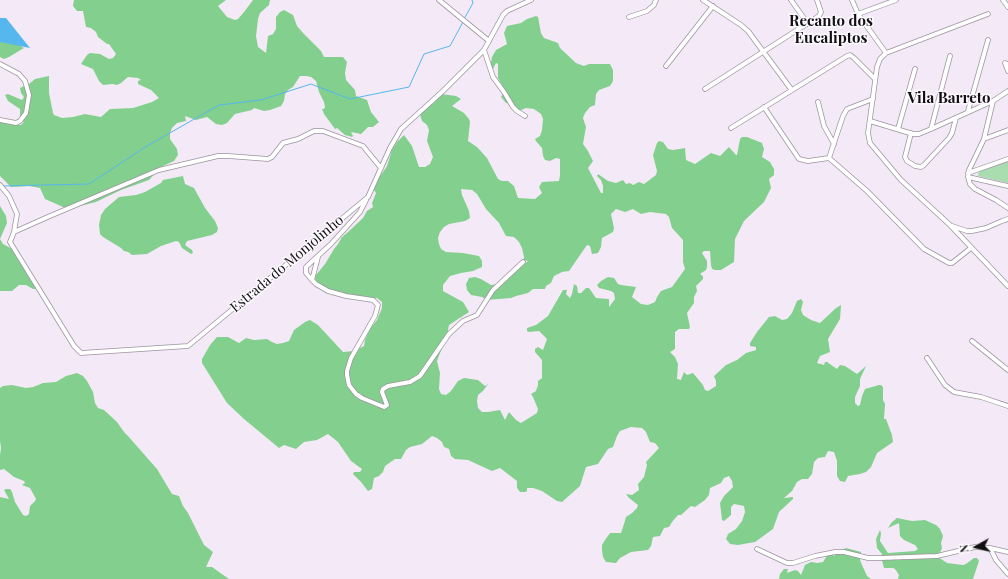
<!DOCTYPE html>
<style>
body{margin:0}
#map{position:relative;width:1008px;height:579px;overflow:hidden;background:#f4eaf7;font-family:"Playfair Display",serif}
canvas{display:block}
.north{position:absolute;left:956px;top:527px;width:40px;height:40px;-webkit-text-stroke:3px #fdf9ff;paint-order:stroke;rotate:262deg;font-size:11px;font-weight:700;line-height:16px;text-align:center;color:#120f13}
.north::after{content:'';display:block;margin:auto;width:14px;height:18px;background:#120f13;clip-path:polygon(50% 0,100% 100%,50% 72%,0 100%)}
</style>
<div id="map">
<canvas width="1008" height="579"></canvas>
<div class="north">N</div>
</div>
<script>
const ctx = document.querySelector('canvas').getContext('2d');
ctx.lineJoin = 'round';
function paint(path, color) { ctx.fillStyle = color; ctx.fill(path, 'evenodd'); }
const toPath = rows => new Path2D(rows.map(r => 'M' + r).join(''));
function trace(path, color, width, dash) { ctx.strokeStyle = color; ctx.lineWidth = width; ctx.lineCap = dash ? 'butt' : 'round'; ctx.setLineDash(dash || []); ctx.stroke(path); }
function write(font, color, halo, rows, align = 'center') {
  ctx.font = font + ' "Playfair Display",serif'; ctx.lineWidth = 3; ctx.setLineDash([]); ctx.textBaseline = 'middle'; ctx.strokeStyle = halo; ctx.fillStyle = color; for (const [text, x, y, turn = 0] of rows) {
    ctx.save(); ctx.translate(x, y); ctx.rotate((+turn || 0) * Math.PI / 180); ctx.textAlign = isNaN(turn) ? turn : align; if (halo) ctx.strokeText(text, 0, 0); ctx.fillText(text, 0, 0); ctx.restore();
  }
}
const green = toPath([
 [1008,162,1008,183,978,176,978,174,980,171]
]);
const forest = toPath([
 [74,0,226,0,218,6,227,17,235,20,238,19,244,12,253,0,270,0,269,5,260,13,258,19,256,36,258,47,266,53,268,36,273,34,276,29,276,17,280,12,284,10,293,15,297,26,304,34,321,51,324,57,343,57,347,62,345,73,346,80,355,90,356,96,367,100,371,112,379,122,373,127,368,127,361,134,351,132,353,136,352,137,345,135,337,128,335,129,324,114,322,109,324,109,325,107,324,102,319,92,316,81,311,77,306,76,300,76,293,87,288,90,285,94,284,101,281,106,270,110,264,111,254,108,252,110,235,114,227,123,222,125,216,124,207,117,196,120,185,116,186,121,177,123,172,128,170,133,170,139,177,149,178,155,174,161,161,167,149,180,121,190,96,202,76,207,63,207,45,199,40,188,29,186,11,187,0,176,0,122,18,125,21,125,24,122,20,119,20,109,8,101,5,95,8,94,22,100,24,97,21,93,20,88,24,86,29,87,29,84,35,79,49,76,49,93,53,113,54,115,62,118,73,117,85,114,101,117,110,109,133,108,152,102,159,98,151,90,138,84,138,81,141,80,138,78,128,77,121,83,117,85,113,84,103,85,99,81,93,69,81,64,87,55,90,53,100,54,109,59,113,58,116,54,109,44,107,44,98,37,96,32,91,28,86,27,83,11,77,11,73,6],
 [536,16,538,17,541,33,544,38,558,43,560,48,576,63,584,66,589,64,610,64,613,70,613,81,610,86,599,90,596,94,595,105,590,107,585,113,583,118,586,127,583,144,588,151,593,161,588,168,601,193,603,193,603,186,601,180,597,176,598,174,608,181,616,183,623,180,626,184,630,183,633,185,639,182,644,184,656,175,657,171,653,155,657,143,659,141,663,142,668,149,673,150,685,148,686,160,695,164,711,153,720,156,729,147,736,155,737,155,740,139,742,137,747,137,762,143,764,149,762,157,770,162,774,169,774,175,769,179,771,188,764,202,744,221,735,239,734,262,721,270,715,270,712,269,711,265,710,251,704,251,702,253,707,261,707,267,706,270,700,274,703,276,703,279,696,286,697,291,694,297,694,303,687,313,690,327,689,329,679,329,675,332,675,349,670,352,675,357,678,364,677,379,681,380,684,372,687,375,693,373,703,385,705,390,708,391,716,386,716,381,714,376,726,365,737,360,746,353,756,350,756,347,750,346,750,343,757,332,769,317,775,316,782,320,787,319,792,313,797,301,801,299,803,302,801,310,803,315,811,320,820,323,836,308,841,305,841,306,840,319,828,339,830,352,820,356,817,363,824,365,825,362,827,362,837,369,840,365,845,366,857,374,866,366,860,379,860,386,855,397,855,403,858,406,860,405,862,396,865,389,879,385,881,385,883,387,883,400,885,404,884,419,886,419,892,435,893,442,877,453,871,467,866,472,860,474,848,476,845,482,840,481,837,476,837,461,834,452,828,451,825,457,818,458,814,462,812,474,808,479,802,479,797,482,792,491,784,498,793,497,793,499,779,512,773,529,755,542,738,545,730,544,726,539,728,534,736,529,742,521,745,512,744,506,734,504,731,507,731,515,724,521,722,520,720,503,724,496,733,487,732,481,729,476,724,478,721,483,710,488,709,495,705,500,695,507,691,506,681,515,678,515,672,522,669,527,664,528,660,536,653,537,651,546,648,550,631,552,620,558,616,563,606,562,603,557,602,551,602,545,605,540,610,533,621,533,624,524,626,517,632,513,637,508,638,505,629,498,626,494,632,495,639,490,638,484,644,477,647,465,646,462,659,448,655,443,650,442,646,432,642,428,631,427,620,431,617,436,613,447,608,449,598,464,586,467,580,486,562,502,557,501,542,491,533,488,527,488,527,491,525,492,520,492,517,488,517,481,500,468,492,471,468,460,455,459,451,456,449,449,444,447,442,442,437,438,432,436,422,444,410,447,406,450,401,459,395,459,385,466,383,472,379,476,374,478,372,489,368,491,361,482,353,474,354,472,360,472,362,469,351,461,338,442,328,434,317,440,304,442,296,449,284,445,279,448,244,419,227,403,202,363,202,359,210,345,217,337,228,337,239,343,246,338,254,340,267,339,272,342,277,344,283,343,289,341,294,330,305,322,310,320,318,325,343,352,354,351,364,346,365,340,370,329,377,320,382,308,382,302,377,298,370,299,329,291,317,282,315,279,316,275,325,264,334,249,338,244,342,237,348,232,363,218,367,211,373,207,372,203,376,193,374,190,377,181,387,166,392,150,397,142,404,135,412,146,419,167,425,167,430,164,433,157,427,141,429,130,427,125,422,121,419,111,434,103,441,94,456,96,461,99,452,106,464,113,469,119,470,122,468,141,477,147,487,158,498,179,502,181,508,181,514,186,518,198,535,199,542,193,539,187,542,182,559,181,560,175,560,159,556,158,550,161,545,160,543,156,542,148,536,141,535,139,540,136,542,130,543,119,541,114,534,109,526,108,519,111,511,104,506,103,501,97,505,90,498,78,498,64,496,63,492,71,490,68,492,57,496,50,507,44,504,33,507,26,521,23,527,19],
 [461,189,472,190,477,194,486,209,499,223,506,236,514,237,519,242,522,248,524,257,524,260,528,261,512,275,508,279,498,284,491,285,481,279,475,277,469,278,466,284,467,290,471,295,482,297,487,300,511,298,516,296,528,293,533,289,545,289,546,286,551,283,554,276,562,272,569,271,587,245,590,246,592,254,598,253,601,247,602,238,613,232,614,228,611,214,616,209,625,212,633,209,641,214,650,212,666,214,669,217,672,228,683,240,683,262,685,269,672,287,661,291,657,297,655,302,648,305,641,304,632,297,636,287,621,285,618,284,614,278,608,277,601,281,597,285,599,288,611,291,614,293,615,299,609,307,609,299,596,298,589,288,586,288,581,293,578,293,577,286,574,284,572,294,570,298,566,294,567,290,563,290,548,316,536,325,527,328,527,331,529,332,539,331,547,339,543,350,538,347,535,349,535,352,542,360,542,378,538,381,538,385,536,391,531,394,533,397,538,409,537,413,521,423,516,420,509,412,505,420,500,410,488,412,482,412,478,408,477,401,478,395,483,391,488,384,485,386,478,380,464,378,458,381,451,391,446,395,441,394,439,389,440,373,437,361,440,353,448,336,448,330,449,325,469,312,463,302,443,291,443,285,450,276,461,273,473,271,482,267,482,261,479,256,463,253,446,252,441,249,439,244,438,238,440,232,444,227,449,224,465,221,470,218,469,211,462,195],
 [0,36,19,45,24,48,9,57,4,59,0,57],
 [183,176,185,184,194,188,205,208,215,221,218,228,217,232,212,235,187,241,185,245,192,250,193,253,191,254,182,248,179,242,176,241,161,246,147,254,132,255,128,252,124,251,121,248,103,237,100,234,99,225,101,215,105,209,119,197,136,195,145,192,161,183,163,180],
 [0,206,6,216,7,223,0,239,3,244,16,251,25,271,36,289,33,289,26,285,19,285,12,291,0,291],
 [77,373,83,376,87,381,93,392,95,403,98,408,104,410,117,422,124,432,128,436,157,469,172,494,179,496,183,506,188,513,204,545,213,552,206,567,212,567,229,579,0,579,0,497,9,499,4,490,6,489,10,489,12,492,15,502,23,515,26,516,29,514,30,506,35,501,36,499,30,488,22,485,25,483,24,481,14,477,4,469,0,470,0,455,1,448,0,441,0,388,3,386,12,385,26,388,33,387,43,383,56,382,66,376],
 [897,518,912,521,925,520,936,525,940,529,943,536,941,543,942,548,938,557,947,563,963,565,966,564,974,558,977,558,979,561,973,579,898,579,899,575,895,569,893,568,884,568,881,557,882,554,877,548,876,539,880,530,881,533,880,541,888,553,915,551,918,549,915,545,904,540,900,536,899,523,888,528,892,522],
 [846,548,861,552,860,560,862,565,867,576,871,579,779,579,780,574,784,569,788,569,787,573,795,570,798,571,801,575,805,565,811,562,817,563,823,562,830,551,834,556,838,552]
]);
const water = toPath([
 [0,18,6,18,30,48,0,42]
]);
const stream = toPath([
 [464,19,473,3,472,0],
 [3,186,89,184,147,146,219,105,261,100,311,84,350,99,409,87,424,54,450,46,463,22]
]);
const minor = toPath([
 [439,0,489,41],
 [703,0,741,25,748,31,791,89],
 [791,0,808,24],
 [852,0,858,14,886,53,988,14],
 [1003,0,1008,7],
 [858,14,896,0],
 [629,17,647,11,654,5,656,0],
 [484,50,493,77,504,92,513,107,517,111,525,116],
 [886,53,880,59,877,67,868,133,870,143,901,180,950,225,1008,286],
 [0,64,19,74,25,81,29,95,26,113,20,121,16,123,0,120],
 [1008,64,1005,63,1008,71],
 [666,66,713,6],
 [705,89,819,16,821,12,817,0],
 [993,101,984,139,969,170,968,177,970,184,975,189,996,200,1008,208],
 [818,102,824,126,834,144],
 [764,107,799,159,808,161,829,158],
 [968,111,988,40],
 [870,121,913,134,919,134,931,129,993,101,1008,91],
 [731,128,847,56,850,55,854,58,875,79],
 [898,129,915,69],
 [931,129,950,56],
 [911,133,905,157,907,161,915,166,921,167,924,165,949,138,952,133,956,118],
 [984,139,1008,130],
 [829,158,867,191,924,249,949,263,952,263,971,248],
 [829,158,843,116,847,109,873,99],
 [968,173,1008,159],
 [968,177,1008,186],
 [0,185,9,196,17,214,14,232,10,242,74,346,81,353,188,346,368,197,390,148,401,129,443,91,484,50,503,15,507,11,531,0],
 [952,226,967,231,972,231,986,228,1002,221,1008,219],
 [14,232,50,216,159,170,218,156,228,156,268,159,272,157,283,143,298,139,314,131,323,131,363,146,381,168],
 [318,257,312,280,316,284,328,291,346,296,373,300,378,305,375,316,351,358,347,371,347,375,349,385,356,394,362,398,384,407,387,405,382,392,383,389,388,386,410,382,420,376,449,334,463,321,477,315,493,290,523,262],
 [312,280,306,273,306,267,331,244,360,212,366,200],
 [972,341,1008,370],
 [927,358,945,385,954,392,981,397,1008,406],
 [990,548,1008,552],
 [757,549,787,563,793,563,815,556,835,552,844,552,868,558,880,558,937,556,975,547,990,548,996,560,1008,574]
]);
const streetNames = [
 ["Estrada do Monjolinho",287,264,-40]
];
const neighbourhoodNames = [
 ["Recanto dos",831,21],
 ["Eucaliptos",831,38],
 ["Vila Barreto",949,98]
];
paint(green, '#a9dcaf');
paint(forest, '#83d08e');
paint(water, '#56b6ee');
trace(stream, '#56b6ee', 1);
trace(minor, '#9d939f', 5.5);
trace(minor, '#fff', 4);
write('14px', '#120f13', '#fdf9ff', streetNames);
write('bold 15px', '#120f13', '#fdf9ff', neighbourhoodNames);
</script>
